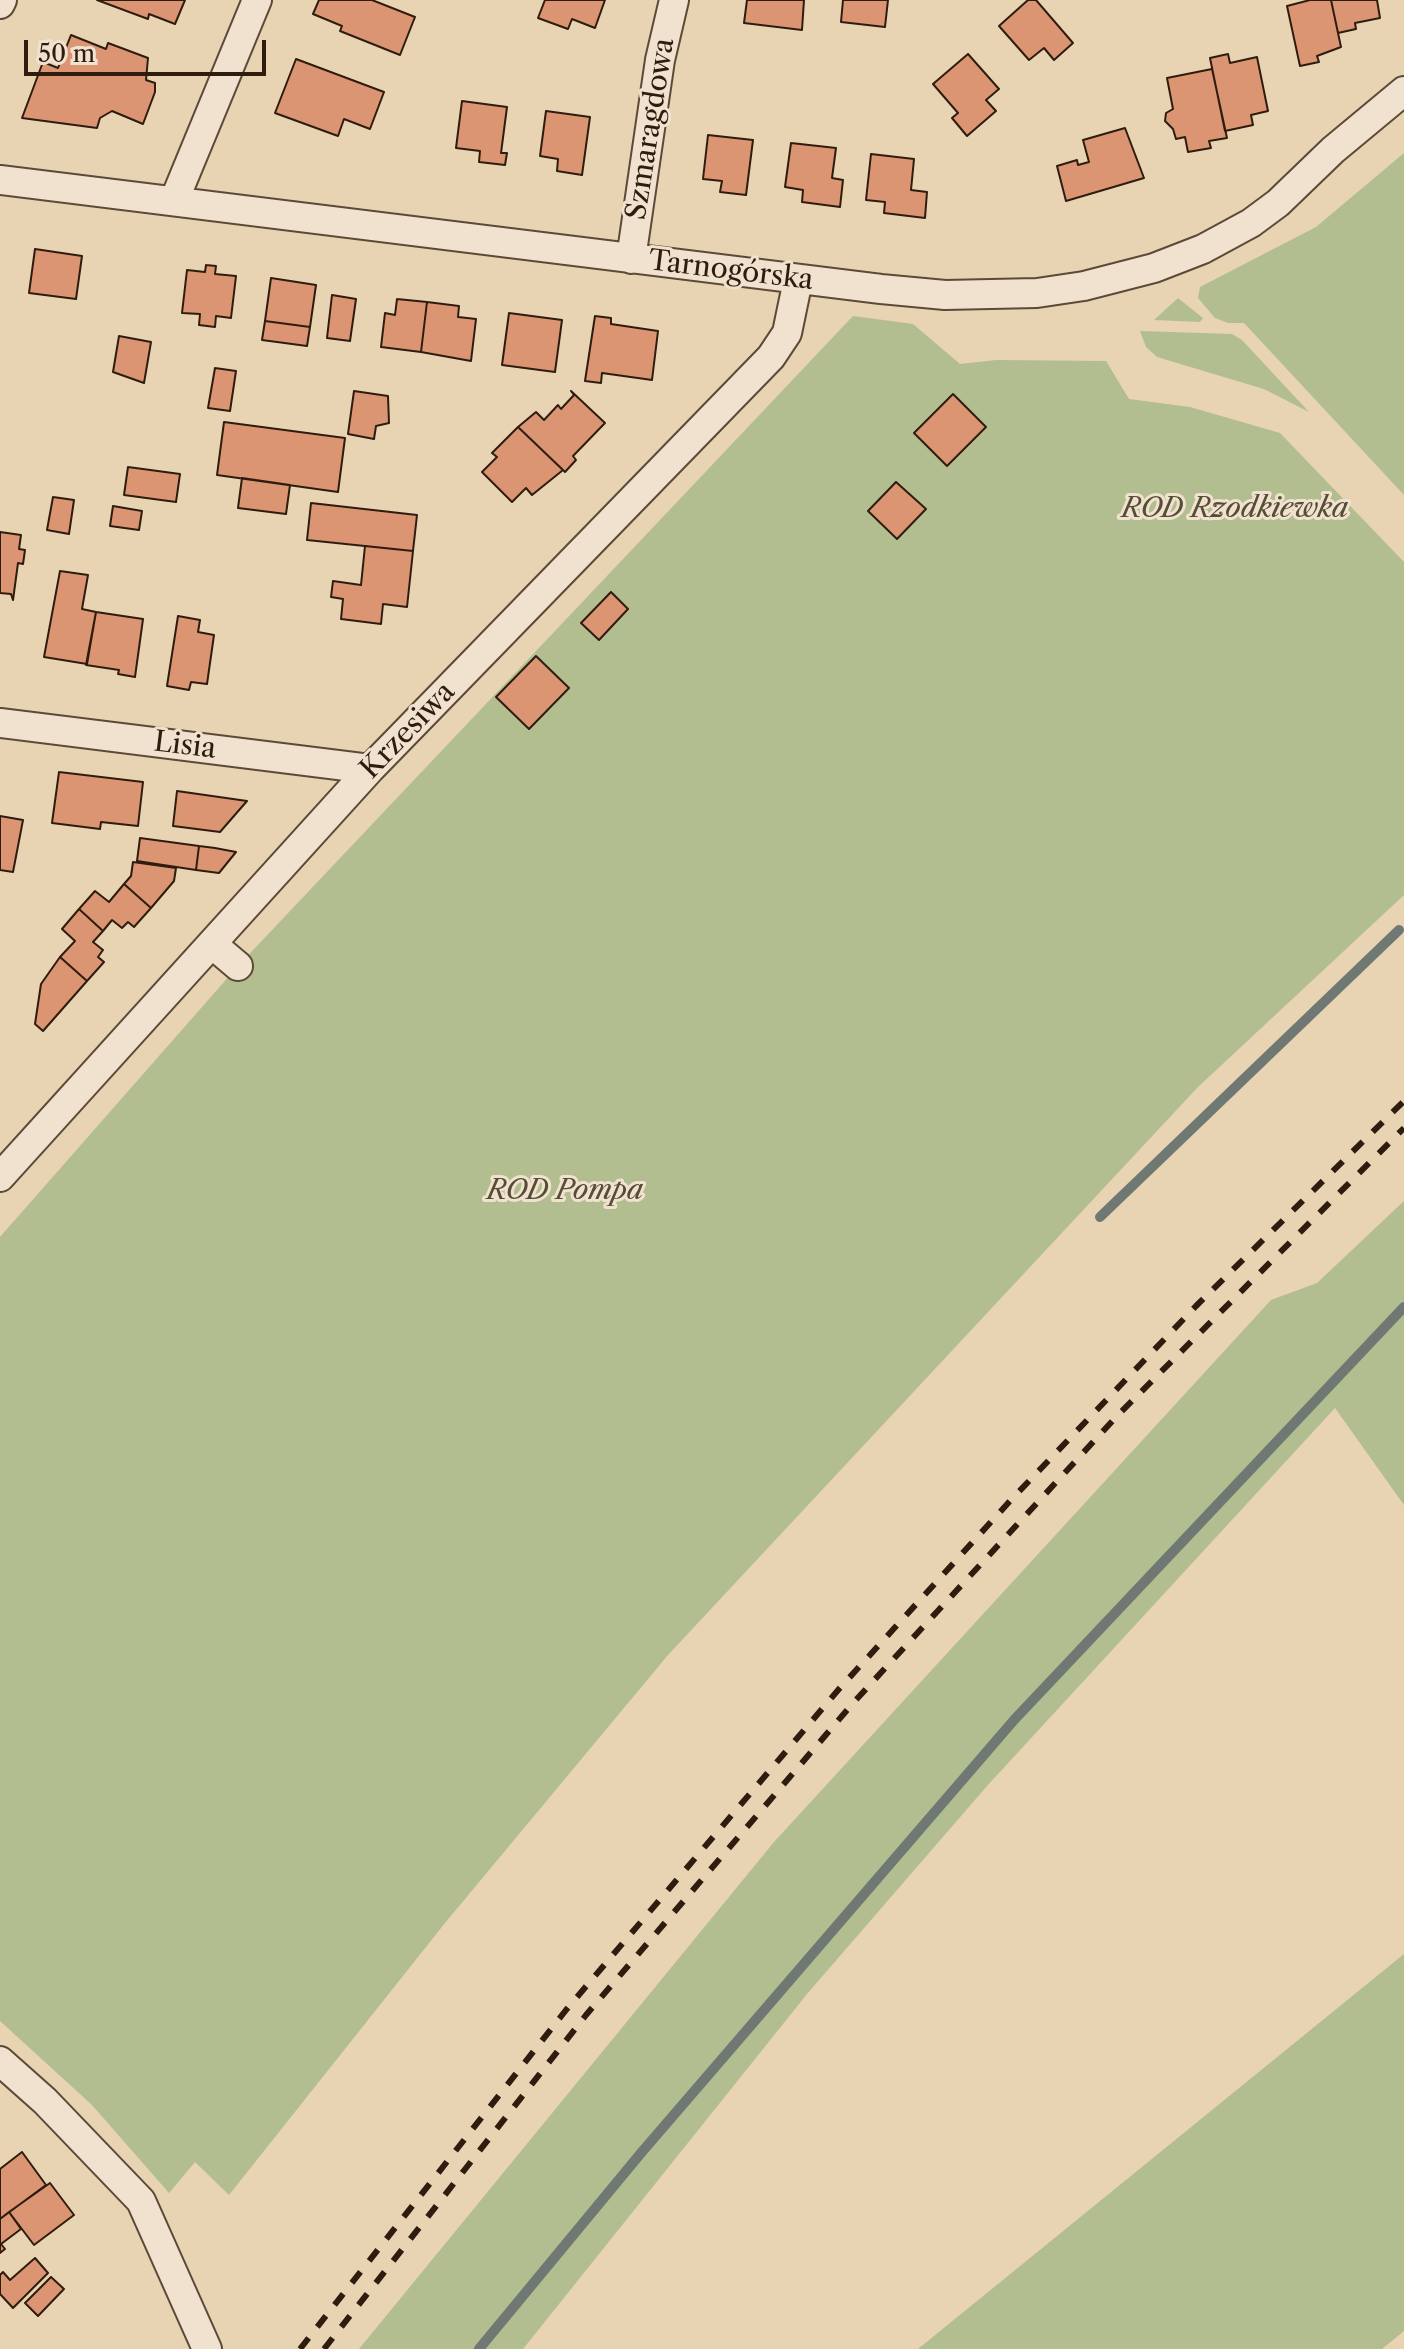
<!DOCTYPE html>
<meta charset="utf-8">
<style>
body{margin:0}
#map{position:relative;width:1404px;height:2349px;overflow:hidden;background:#e8d3b3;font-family:"Libre Caslon Text",serif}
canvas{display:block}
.scale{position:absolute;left:24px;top:40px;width:242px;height:36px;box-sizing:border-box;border:4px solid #2e1d0f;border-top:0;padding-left:10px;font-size:24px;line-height:28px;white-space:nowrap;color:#2e1d0f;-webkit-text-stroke:6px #f0e2ce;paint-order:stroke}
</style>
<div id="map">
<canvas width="1404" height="2349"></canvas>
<div class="scale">50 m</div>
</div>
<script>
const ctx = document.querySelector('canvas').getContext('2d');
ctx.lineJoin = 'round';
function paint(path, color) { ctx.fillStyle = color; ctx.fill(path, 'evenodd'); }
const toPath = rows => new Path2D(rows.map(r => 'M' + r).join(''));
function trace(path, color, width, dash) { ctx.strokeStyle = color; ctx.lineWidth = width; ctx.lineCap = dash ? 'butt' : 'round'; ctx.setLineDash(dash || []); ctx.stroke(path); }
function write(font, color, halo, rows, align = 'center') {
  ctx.font = font + ' "Libre Caslon Text",serif'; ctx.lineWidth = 6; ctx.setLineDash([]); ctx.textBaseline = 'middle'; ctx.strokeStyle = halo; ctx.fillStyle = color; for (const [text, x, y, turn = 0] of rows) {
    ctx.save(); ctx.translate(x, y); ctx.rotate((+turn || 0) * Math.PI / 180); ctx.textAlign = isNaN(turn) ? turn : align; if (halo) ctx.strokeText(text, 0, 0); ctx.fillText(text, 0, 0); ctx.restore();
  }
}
const green = toPath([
 [1404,153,1404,495,1244,323,1228,323,1215,318,1198,298,1200,287,1316,227],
 [1178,298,1203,318,1200,322,1154,320],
 [853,316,913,324,960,364,996,360,1106,361,1129,399,1190,407,1280,433,1404,562,1404,895,1198,1087,668,1655,445,1923,229,2195,195,2162,169,2193,92,2105,0,2021,0,1237,238,966],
 [1140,331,1232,334,1242,340,1309,412,1264,389,1157,357,1146,347],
 [1404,1201,1404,1505,1335,1408,987,1786,807,1994,523,2349,359,2349,774,1842,1271,1300,1317,1283],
 [1404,1954,1404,2331,1382,2349,918,2349]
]);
const stream = toPath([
 [1100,1217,1399,930],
 [479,2349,641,2153,1014,1720,1404,1307]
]);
const building = toPath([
 [97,0,185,0,175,24,149,14,148,19,97,0],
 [319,0,372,0,415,17,400,55,340,31,342,26,313,14,319,0],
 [545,0,605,0,595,28,572,19,568,29,538,18,545,0],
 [747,0,804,0,802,30,744,23,747,0],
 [843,0,888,0,885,27,841,22,843,0],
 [1028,0,1036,0,1073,43,1054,60,1044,48,1029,60,999,26,1028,0],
 [1331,0,1341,47,1317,56,1319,62,1300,66,1287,6,1310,0,1331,0],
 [1331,0,1377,0,1380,18,1355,23,1356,29,1338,33,1331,0],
 [71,35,106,49,108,43,148,58,146,80,155,83,155,92,143,124,112,111,100,118,97,128,22,118,43,62,58,68,71,35],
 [968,54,999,89,986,100,996,111,967,136,952,118,958,113,933,84,968,54],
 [1228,54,1230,63,1257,57,1268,111,1251,115,1253,125,1225,131,1210,58,1228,54],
 [296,59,384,92,370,129,344,119,338,136,275,113,296,59],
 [1212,69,1227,138,1209,141,1211,148,1188,152,1185,137,1176,139,1173,129,1165,121,1166,113,1173,109,1167,78,1212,69],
 [462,101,507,107,501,153,507,153,505,165,479,162,480,151,456,148,462,101],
 [546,111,590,117,582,175,557,171,558,159,540,156,546,111],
 [1125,128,1144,178,1066,201,1057,166,1077,160,1078,165,1089,162,1083,140,1125,128],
 [708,135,753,140,746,195,720,192,722,181,703,179,708,135],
 [791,143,836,148,832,178,843,180,840,207,802,202,803,190,785,187,791,143],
 [871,154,914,159,911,190,927,192,925,218,884,213,885,202,866,200,871,154],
 [35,249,82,256,76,299,29,293,35,249],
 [206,265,216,266,215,274,236,276,231,318,216,316,215,327,199,325,200,314,182,313,187,270,205,272,206,265],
 [271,278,316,285,310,327,265,321,271,278],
 [332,295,356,299,350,341,327,338,332,295],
 [397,299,427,302,421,352,381,347,385,313,395,315,397,299],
 [427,302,459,306,458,317,476,319,471,361,421,352,427,302],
 [509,313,562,320,555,372,502,365,509,313],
 [595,316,611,318,611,324,658,331,652,380,602,373,601,383,585,381,595,316],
 [265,321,310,327,307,346,262,340,265,321],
 [119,336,151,342,144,383,113,372,119,336],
 [215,368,236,371,230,411,208,408,215,368],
 [354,391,388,396,389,423,376,426,374,439,348,434,354,391],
 [571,391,605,423,573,456,576,460,565,472,518,427,536,412,544,420,558,405,561,409,574,395,571,391],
 [953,394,986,427,947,466,914,433,953,394],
 [224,422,345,438,338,492,217,475,224,422],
 [518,427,563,470,532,495,526,488,512,502,482,472,497,457,492,453,518,427],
 [128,467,180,474,176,502,124,495,128,467],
 [242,478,290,485,286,514,238,508,242,478],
 [896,482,926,509,897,539,868,511,896,482],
 [53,497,74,500,69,534,47,530,53,497],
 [311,503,417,515,413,551,307,540,311,503],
 [113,506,142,511,139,530,110,526,113,506],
 [0,532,21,535,19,549,25,550,23,564,18,563,13,600,11,594,0,593,0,532],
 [365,546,413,551,407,607,383,604,381,624,341,619,343,599,331,597,333,581,361,585,365,546],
 [60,571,88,575,82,609,96,612,87,664,44,657,60,571],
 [611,592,628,609,599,640,581,623,611,592],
 [96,612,143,619,135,677,118,674,119,670,86,665,96,612],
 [178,616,200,620,198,632,214,635,207,684,191,682,189,690,167,686,178,616],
 [536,656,569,688,529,729,496,697,536,656],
 [59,772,143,782,138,826,101,822,100,829,52,823,59,772],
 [177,791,247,801,220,832,173,826,177,791],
 [0,816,23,820,13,872,0,870,0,816],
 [140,838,199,846,196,870,137,861,140,838],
 [199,846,215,848,236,852,219,873,196,870,199,846],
 [133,862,176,868,174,881,151,908,124,884,131,876,133,862],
 [124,884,151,908,134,927,128,922,122,928,112,920,103,931,79,909,95,891,109,902,124,884],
 [79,909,103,931,93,942,103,950,98,957,104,962,87,981,60,957,75,941,62,929,79,909],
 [60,957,87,981,43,1031,35,1024,41,984,60,957],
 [22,2152,46,2185,0,2219,0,2169,22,2152],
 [50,2183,74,2215,34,2245,9,2212,50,2183],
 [9,2212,21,2229,1,2244,5,2249,0,2253,0,2219,9,2212],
 [35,2258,48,2273,13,2308,0,2294,0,2275,3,2272,10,2280,35,2258],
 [51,2277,64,2289,38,2316,25,2303,51,2277]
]);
const street = toPath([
 [0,4,2,0],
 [0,180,881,289,945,295,1037,293,1084,286,1154,268,1203,249,1251,223,1278,203,1333,150,1404,91],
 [174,201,257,0],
 [631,259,660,60,674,0],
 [0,723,370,769],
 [212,944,238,966],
 [0,1177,370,769,771,357,787,333,798,280],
 [0,2061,45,2101,141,2201,207,2349]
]);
const rail = toPath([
 [300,2349,566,2010,839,1689,1010,1501,1196,1306,1404,1101],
 [324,2349,586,2015,854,1702,1117,1416,1404,1128]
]);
const streetNames = [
 ["Szmaragdowa",651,129,-81],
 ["Tarnogórska",731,271,7],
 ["Krzesiwa",408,731,-46],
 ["Lisia",185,746,7]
];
const parkNames = [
 ["ROD Rzodkiewka",1235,509],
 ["ROD Pompa",565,1191]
];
paint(green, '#b2bd90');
trace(stream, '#707874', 10);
paint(building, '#dc9573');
trace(building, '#2e1d0f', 2);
trace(street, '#5c4a38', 32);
trace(street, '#f0e2ce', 28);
trace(rail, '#2e1d0f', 6, [14, 14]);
write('28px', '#2e1d0f', '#f0e2ce', streetNames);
write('italic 28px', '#564d36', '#f0e2ce', parkNames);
</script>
